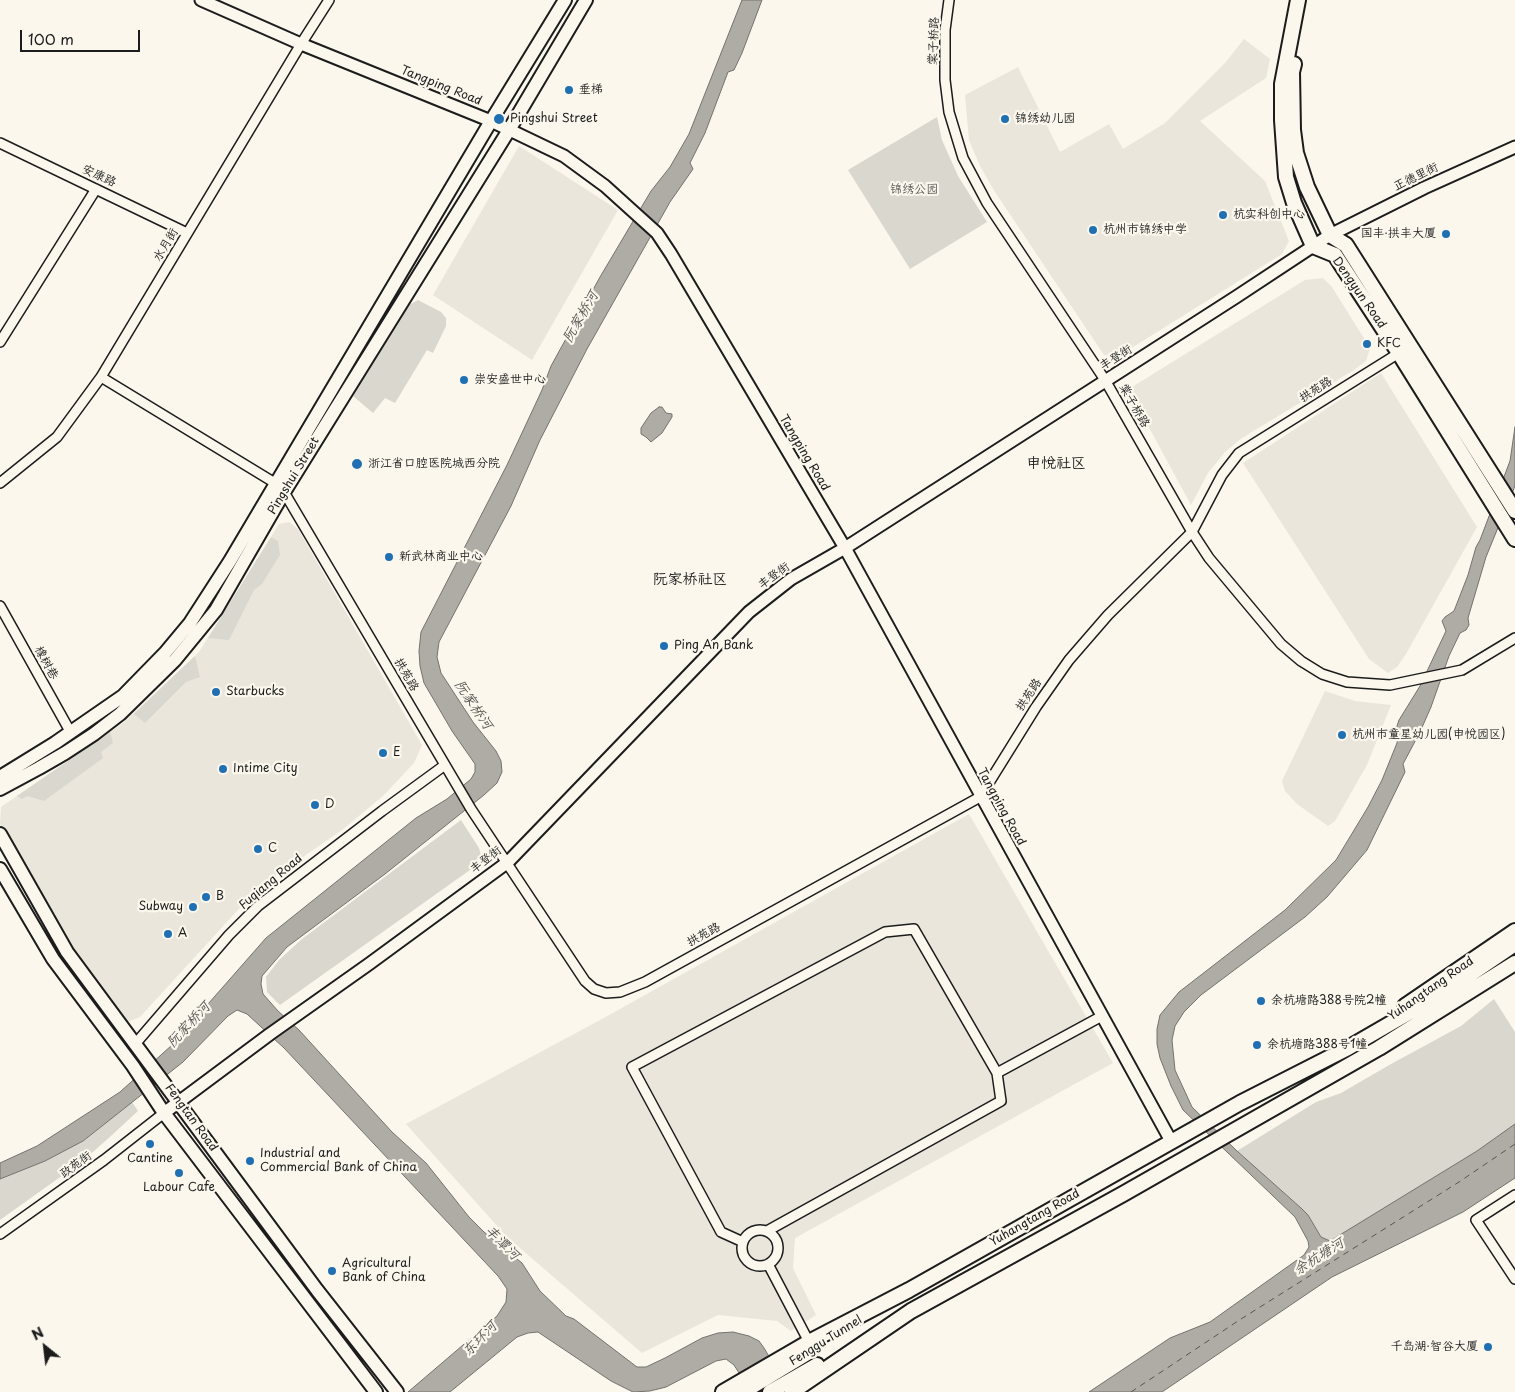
<!DOCTYPE html>
<meta charset="utf-8">
<style>
body{margin:0}
#map{position:relative;width:1515px;height:1392px;overflow:hidden;background:#fbf7ec;font-family:"Playpen Sans",sans-serif}
canvas{display:block}
.north{position:absolute;left:20px;top:1322px;width:50px;height:50px;-webkit-text-stroke:4px #fbf7ec;paint-order:stroke;rotate:331deg;font-size:14px;font-weight:700;line-height:20px;text-align:center;color:#1c1c1c}
.north::after{content:'';display:block;margin:auto;width:18px;height:22px;background:#1c1c1c;clip-path:polygon(50% 0,100% 100%,50% 72%,0 100%)}
.scale{position:absolute;left:20px;top:30px;width:120px;height:22px;box-sizing:border-box;border:2px solid #1c1c1c;border-top:0;padding-left:6px;font-size:15px;line-height:18px;white-space:nowrap;color:#1c1c1c;-webkit-text-stroke:4px #fbf7ec;paint-order:stroke}
</style>
<div id="map">
<canvas width="1515" height="1392"></canvas>
<div class="north">N</div>
<div class="scale">100 m</div>
</div>
<script>
const ctx = document.querySelector('canvas').getContext('2d');
ctx.lineJoin = 'round';
function paint(path, color) { ctx.fillStyle = color; ctx.fill(path, 'evenodd'); }
const toPath = rows => new Path2D(rows.map(r => 'M' + r).join(''));
function trace(path, color, width, dash) { ctx.strokeStyle = color; ctx.lineWidth = width; ctx.lineCap = dash ? 'butt' : 'round'; ctx.setLineDash(dash || []); ctx.stroke(path); }
function write(font, color, halo, rows, align = 'center') {
  ctx.font = font + ' "Playpen Sans","LXGW WenKai TC",sans-serif'; ctx.lineWidth = 4.5; ctx.setLineDash([]); ctx.textBaseline = 'middle'; ctx.strokeStyle = halo; ctx.fillStyle = color; for (const [text, x, y, turn = 0] of rows) {
    ctx.save(); ctx.translate(x, y); ctx.rotate((+turn || 0) * Math.PI / 180); ctx.textAlign = isNaN(turn) ? turn : align; if (halo) ctx.strokeText(text, 0, 0); ctx.fillText(text, 0, 0); ctx.restore();
  }
}
const built = toPath([
 [1244,39,1270,59,1266,78,1200,121,1265,181,1289,241,1282,254,1117,357,1104,355,995,192,980,166,969,140,965,95,1018,67,1060,152,1109,124,1123,149,1165,123,1225,63],
 [519,146,618,210,532,360,433,295],
 [1323,278,1332,287,1370,348,1366,361,1354,370,1242,438,1225,452,1208,473,1191,505,1133,398,1132,387,1305,280],
 [1381,373,1477,527,1406,654,1397,667,1388,673,1369,659,1243,463],
 [289,522,298,529,422,745,414,763,383,796,342,830,258,888,140,1017,125,1023,74,950,0,824,1,807,123,723,199,652,279,524],
 [1325,691,1355,701,1391,705,1367,765,1335,821,1328,826,1297,804,1285,791,1282,781],
 [969,814,1113,1063,795,1238,793,1268,816,1315,791,1331,777,1321,718,1315,642,1353,507,1237,406,1124,602,1019]
]);
const green = toPath([
 [937,117,942,140,958,176,987,222,910,269,848,170],
 [418,300,441,312,446,318,446,326,433,353,427,350,395,403,385,398,373,413,353,396,409,305],
 [271,537,278,541,280,555,262,584,254,590,229,640,208,638],
 [195,656,200,677,186,682,145,723,134,714],
 [110,732,113,743,101,752,103,758,44,801,27,796,22,799,17,796],
 [461,820,479,848,482,859,477,865,280,1005,267,992,266,977,279,960,302,939],
 [1494,999,1515,1032,1515,1124,1477,1151,1331,1242,1321,1237,1308,1215,1301,1208,1237,1151,1316,1102,1341,1093,1391,1064,1461,1026],
 [132,1102,138,1111,112,1135,84,1160,0,1220,0,1179,45,1161,83,1141]
]);
const water = toPath([
 [742,0,762,0,742,53,734,70,728,72,705,133,690,163,693,169,670,202,587,349,540,440,511,506,439,642,437,657,441,673,473,722,496,751,501,761,502,772,497,783,484,795,385,874,287,947,262,976,261,984,263,994,278,1011,299,1030,392,1132,426,1163,469,1217,484,1232,522,1263,540,1291,566,1316,574,1319,637,1367,646,1367,665,1358,702,1338,718,1333,733,1332,749,1336,759,1341,764,1348,790,1392,751,1392,734,1365,726,1359,716,1361,666,1387,650,1391,633,1392,611,1381,538,1332,528,1333,517,1337,450,1392,408,1392,497,1316,506,1302,507,1289,498,1276,284,1048,247,1014,237,1010,228,1016,183,1062,83,1141,45,1161,0,1179,0,1163,37,1146,120,1092,172,1045,266,938,416,818,447,799,471,779,475,772,475,764,452,731,424,683,420,666,419,651,421,632,507,465,542,390,551,366,600,277,651,191,670,167,689,134,742,0],
 [659,407,662,407,666,413,672,414,672,417,662,433,651,442,646,437,641,434,641,428,651,413,659,407],
 [1515,427,1515,486,1486,557,1468,618,1469,625,1466,630,1460,633,1449,656,1431,707,1420,732,1403,764,1405,772,1367,850,1327,897,1305,917,1201,995,1184,1012,1175,1026,1172,1040,1175,1070,1192,1107,1237,1151,1301,1208,1308,1215,1321,1237,1330,1241,1477,1151,1515,1124,1515,1178,1463,1212,1332,1277,1162,1392,1089,1392,1170,1338,1210,1322,1304,1255,1309,1247,1308,1241,1295,1217,1183,1110,1171,1086,1160,1058,1157,1044,1157,1029,1160,1015,1179,992,1285,910,1336,860,1368,807,1382,780,1397,743,1398,733,1397,726,1399,720,1420,686,1446,631,1442,621,1445,617,1454,611,1468,575,1476,547,1480,540,1510,461,1515,427]
]);
const ferry = toPath([
 [1131,1392,1241,1319,1459,1182,1515,1144]
]);
const minor = toPath([
 [949,0,945,30,945,80,949,112,963,158,987,203,1105,380,1192,532,1209,558,1281,644,1301,661,1322,674,1347,682,1390,685,1462,670,1515,638],
 [0,143,187,233],
 [0,342,96,189],
 [101,377,275,483,284,492,471,809,585,981,594,989,606,993,620,992,645,982,980,797,1036,707,1069,660,1108,615,1192,532,1222,475,1239,453,1399,353],
 [0,483,57,437,101,377,301,44,329,0],
 [0,606,71,733],
 [136,1043,229,935,258,906,382,811,445,765],
 [997,1073,1102,1016],
 [1515,1195,1476,1220,1515,1279],
 '742 1248a18 18 0 1 1 36 0a18 18 0 1 1-36 0Z',
 [0,1234,104,1160,164,1113],
 [743,1242,721,1232,632,1067,885,932,914,929,997,1073,1001,1101,767,1231],
 [768,1264,809,1342]
]);
const tertiary = toPath([
 [201,0,301,44,491,121,564,156,605,186,657,233,671,254,845,548,1171,1141],
 [164,1113,270,1034,369,964,508,862,749,612,791,579,845,548,1236,297,1330,235,1424,188,1515,147]
]);
const secondary = toPath([
 [0,777,55,743,123,696,165,653,190,623,230,561,491,121,565,0],
 [0,789,39,768,65,753,94,734,120,714,175,660,216,610,284,492,509,130,586,0],
 [0,834,67,952,317,1290,397,1392],
 [0,869,53,959,133,1066,164,1113,376,1392]
]);
const primary = toPath([
 [1298,0,1282,84,1282,120,1286,177,1294,203,1313,246,1335,255,1399,353,1515,539],
 [1294,64,1292,72,1293,130,1296,153,1307,187,1330,235,1346,245,1515,511],
 [1405,1006,1515,931],
 [723,1392,809,1342,909,1290,1240,1103,1348,1048,1443,993,1515,944],
 [743,1392,809,1352],
 [770,1392,817,1365],
 [792,1392,911,1311,1123,1194,1379,1048,1515,963]
]);
const markers = [
 [569,90,5,"#1f6fb2"],
 [499,119,6,"#1f6fb2"],
 [1005,119,5,"#1f6fb2"],
 [1223,215,5,"#1f6fb2"],
 [1093,230,5,"#1f6fb2"],
 [1446,234,5,"#1f6fb2"],
 [1367,344,5,"#1f6fb2"],
 [464,380,5,"#1f6fb2"],
 [357,464,6,"#1f6fb2"],
 [389,557,5,"#1f6fb2"],
 [664,646,5,"#1f6fb2"],
 [216,692,5,"#1f6fb2"],
 [1342,735,5,"#1f6fb2"],
 [383,753,5,"#1f6fb2"],
 [223,769,5,"#1f6fb2"],
 [315,805,5,"#1f6fb2"],
 [258,849,5,"#1f6fb2"],
 [206,897,5,"#1f6fb2"],
 [193,907,5,"#1f6fb2"],
 [168,934,5,"#1f6fb2"],
 [1261,1001,5,"#1f6fb2"],
 [1257,1045,5,"#1f6fb2"],
 [150,1144,5,"#1f6fb2"],
 [250,1161,5,"#1f6fb2"],
 [179,1173,5,"#1f6fb2"],
 [332,1271,5,"#1f6fb2"],
 [1488,1347,5,"#1f6fb2"]
];
const streetNames = [
 ["棠子桥路",934,41,-88],
 ["Tangping Road",441,86,22],
 ["安康路",99,176,25],
 ["正德里街",1416,177,-26],
 ["水月街",166,245,-59],
 ["Dengyun Road",1359,293,55],
 ["丰登街",1116,358,-32],
 ["拱苑路",1316,390,-32],
 ["棠子桥路",1134,406,60],
 ["Tangping Road",804,453,59],
 ["Pingshui Street",294,476,-59],
 ["丰登街",774,576,-36],
 ["橡树巷",46,663,61],
 ["拱苑路",406,675,60],
 ["拱苑路",1029,695,-56],
 ["Tangping Road",1001,807,61],
 ["丰登街",486,860,-38],
 ["Fuqiang Road",271,882,-40],
 ["拱苑路",704,935,-29],
 ["Yuhangtang Road",1431,989,-35],
 ["Fengtan Road",191,1118,54],
 ["政苑街",76,1165,-36],
 ["Yuhangtang Road",1035,1218,-30],
 ["Fenggu Tunnel",826,1341,-32]
];
const poiNames = [
 ["垂梯",579,90],
 ["Pingshui Street",510,119],
 ["锦绣幼儿园",1015,119],
 ["杭实科创中心",1233,215],
 ["杭州市锦绣中学",1103,230],
 ["国丰·拱丰大厦",1436,234,"right"],
 ["KFC",1377,344],
 ["崇安盛世中心",474,380],
 ["浙江省口腔医院城西分院",368,464],
 ["新武林商业中心",399,557],
 ["Ping An Bank",674,646],
 ["Starbucks",226,692],
 ["杭州市童星幼儿园(申悦园区)",1352,735],
 ["E",393,753],
 ["Intime City",233,769],
 ["D",325,805],
 ["C",268,849],
 ["B",216,897],
 ["Subway",183,907,"right"],
 ["A",178,934],
 ["余杭塘路388号院2幢",1271,1001],
 ["余杭塘路388号1幢",1267,1045],
 ["Industrial and",260,1154],
 ["Commercial Bank of China",260,1168],
 ["Cantine",150,1159,"center"],
 ["Labour Cafe",179,1188,"center"],
 ["Agricultural",342,1264],
 ["Bank of China",342,1278],
 ["千岛湖·智谷大厦",1478,1347,"right"]
];
const parkNames = [
 ["锦绣公园",914,190]
];
const waterNames = [
 ["阮家桥河",581,317,-60],
 ["阮家桥河",473,705,56],
 ["阮家桥河",189,1025,-47],
 ["丰潭河",502,1243,45],
 ["余杭塘河",1319,1257,-32],
 ["东环河",480,1339,-46]
];
const quarterNames = [
 ["申悦社区",1056,464],
 ["阮家桥社区",690,580]
];
paint(built, '#eae6dc');
paint(green, '#dad7ce');
paint(water, '#afaca5');
trace(water, '#74726e', 1);
trace(ferry, '#575653', 1, [6, 5]);
trace(minor, '#1c1c1c', 12);
trace(tertiary, '#1c1c1c', 15);
trace(secondary, '#1c1c1c', 16);
trace(primary, '#1c1c1c', 18);
trace(minor, '#fbf7ec', 9);
trace(tertiary, '#fbf7ec', 11);
trace(secondary, '#fbf7ec', 12);
trace(primary, '#fbf7ec', 14);
for (const [x, y, r, color] of markers) { const dot = new Path2D(); dot.arc(x, y, r, 0, 2 * Math.PI); ctx.fillStyle = color; ctx.fill(dot); trace(dot, '#fbf7ec', 2); }
write('12px', '#1c1c1c', '#fbf7ec', streetNames);
write('12px', '#1c1c1c', '#fbf7ec', poiNames, 'left');
write('12px', '#555451', '#fbf7ec', parkNames);
write('italic 14px', '#575653', '#fbf7ec', waterNames);
write('15px', '#1c1c1c', '#fbf7ec', quarterNames);
</script>
